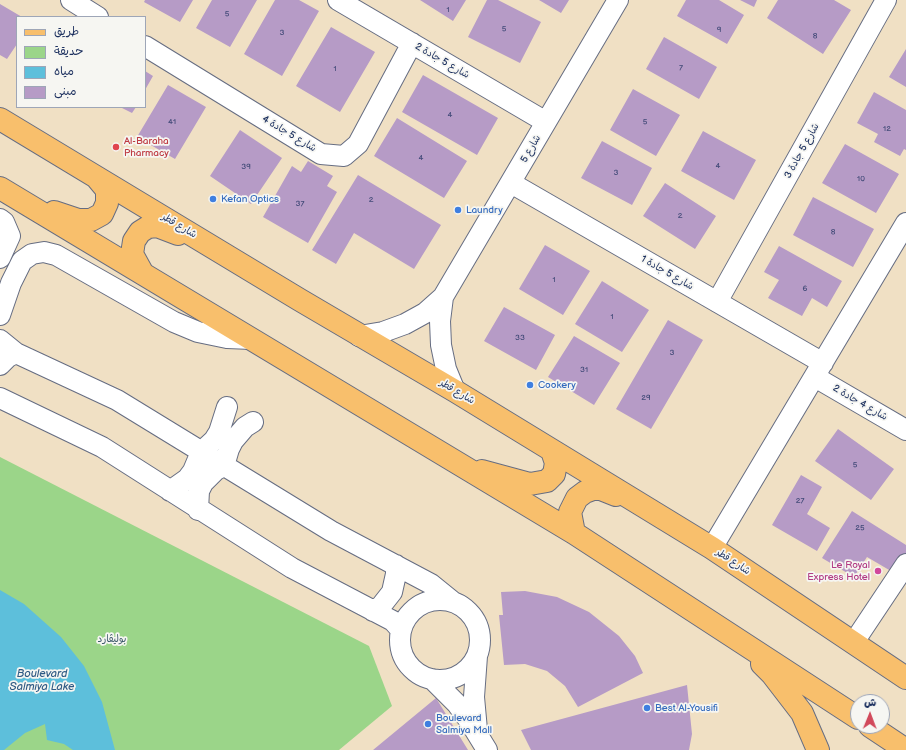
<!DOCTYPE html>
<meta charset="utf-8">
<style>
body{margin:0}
#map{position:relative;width:906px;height:750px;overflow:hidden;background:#f0e0c4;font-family:"Balsamiq Sans","Playpen Sans Arabic",sans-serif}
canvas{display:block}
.legend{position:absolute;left:16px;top:16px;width:130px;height:92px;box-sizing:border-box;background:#f6f6f2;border:1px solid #9ea6b7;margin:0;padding:5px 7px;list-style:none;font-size:12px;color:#1b2f5e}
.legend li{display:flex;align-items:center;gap:8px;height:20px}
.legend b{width:20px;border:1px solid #9ea6b7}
.north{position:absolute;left:850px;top:694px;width:40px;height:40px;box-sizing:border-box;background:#f6f6f2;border:1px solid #9ea6b7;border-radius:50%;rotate:1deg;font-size:11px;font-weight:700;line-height:16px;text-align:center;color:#1b2f5e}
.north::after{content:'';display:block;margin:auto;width:14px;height:18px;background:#d1495b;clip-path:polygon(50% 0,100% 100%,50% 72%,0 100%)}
</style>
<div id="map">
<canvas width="906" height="750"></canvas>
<ul class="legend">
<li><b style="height:5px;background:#f8bf6c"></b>طريق</li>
<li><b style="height:11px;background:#9bd589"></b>حديقة</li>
<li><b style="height:11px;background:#5dbfdb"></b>مياه</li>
<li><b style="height:11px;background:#b69bc6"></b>مبنى</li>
</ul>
<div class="north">ش</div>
</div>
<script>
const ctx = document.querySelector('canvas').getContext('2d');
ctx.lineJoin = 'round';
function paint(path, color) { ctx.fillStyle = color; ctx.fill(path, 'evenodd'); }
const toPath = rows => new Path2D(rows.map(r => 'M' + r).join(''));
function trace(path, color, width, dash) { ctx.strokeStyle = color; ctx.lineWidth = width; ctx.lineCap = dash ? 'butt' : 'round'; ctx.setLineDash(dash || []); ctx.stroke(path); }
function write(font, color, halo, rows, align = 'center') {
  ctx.font = font + ' "Balsamiq Sans","Playpen Sans Arabic",sans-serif'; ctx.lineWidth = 3.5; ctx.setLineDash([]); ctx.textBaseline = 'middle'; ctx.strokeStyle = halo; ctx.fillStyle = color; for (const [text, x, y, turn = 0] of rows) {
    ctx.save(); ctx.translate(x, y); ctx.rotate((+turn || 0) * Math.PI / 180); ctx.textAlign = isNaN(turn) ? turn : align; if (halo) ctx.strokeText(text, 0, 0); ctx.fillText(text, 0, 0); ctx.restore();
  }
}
const green = toPath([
 [0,457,369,646,392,706,339,750,0,750]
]);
const water = toPath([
 [0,590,24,604,61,637,84,666,102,702,115,750,73,750,64,744,47,740,45,724,25,733,4,750,0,750]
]);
const building = toPath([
 [145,0,193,0,180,22,144,2],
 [212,0,257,0,230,47,196,28],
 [275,0,299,0,319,11,282,76,244,54],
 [420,0,466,0,453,21],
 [487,0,498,0,541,22,520,63,468,37],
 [539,0,569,0,561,13],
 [686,0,719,0,744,15,727,44,677,16],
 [740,0,757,0,754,7],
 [778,0,834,0,851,10,823,54,767,18],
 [0,4,22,17,17,17,17,44,7,59,0,55],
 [331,27,375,52,340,112,296,86],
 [664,37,717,67,699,99,646,69],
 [906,49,906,87,889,77],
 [145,71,153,76,145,90],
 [423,75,498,118,477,155,402,112],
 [168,85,206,107,175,159,137,137],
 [633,89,680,115,656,156,610,130],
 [874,92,906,110,906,150,904,149,900,156,874,142,878,134,857,123],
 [120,107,136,107,132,113],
 [397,118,467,161,444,198,374,156],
 [240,130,282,158,251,204,210,176],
 [703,131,756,160,734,200,681,171],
 [602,141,652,168,632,205,581,178],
 [845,144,899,174,876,213,822,183],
 [308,161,333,176,327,186,337,192,308,243,263,217,292,166,301,172],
 [358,175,441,225,414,269,354,233,336,264,312,250],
 [665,183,716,216,695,249,643,216],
 [813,197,874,229,853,267,793,235],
 [545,245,590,271,563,315,519,289],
 [779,246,842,281,827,307,812,298,802,316,768,298,779,280,764,272],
 [602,281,649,310,622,352,575,324],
 [504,307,555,335,536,370,484,341],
 [668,320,703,340,651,429,616,409],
 [574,336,620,363,594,405,548,377],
 [838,429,894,469,871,500,815,461],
 [801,475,822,487,807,514,830,528,817,551,772,525],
 [852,511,906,545,906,558,896,574,867,557,854,577,822,558],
 [525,591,557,597,589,612,619,636,635,656,643,673,578,707,565,686,547,671,525,664,504,665,499,615,503,615,501,592],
 [687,685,692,734,689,750,531,750,521,730],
 [436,698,468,750,373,750]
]);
const minor = toPath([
 [71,0,98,17],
 [338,0,546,122],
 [145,46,321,154,344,156,358,144,412,43],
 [511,183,823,363],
 [0,219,4,222,10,236,0,258],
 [443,297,440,321,441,345,446,369,455,391],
 [717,302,886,0],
 [0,315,11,283,22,261,32,254,44,252,56,255,174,322,198,332,227,338,252,339],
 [359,336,383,332,405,324,425,313,443,297,618,0],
 [0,340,16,353,117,400,331,531,431,584,452,601],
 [0,365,8,357,16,353],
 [815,377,906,430],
 [0,398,102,447,292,568,393,621,401,630],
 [170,491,187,479,193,471,201,452,214,440,219,432,227,407],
 [198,510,199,491,203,483,216,470,224,466,229,449,233,441,245,427,253,422],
 [712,548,906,223],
 '400 640a40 40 0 1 1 80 0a40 40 0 1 1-80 0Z',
 [373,611,381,606,392,592,396,574,396,565],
 [854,642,906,564],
 [477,656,474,697,477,730],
 [432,679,457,704,468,719,487,750]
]);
const major = toPath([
 [0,119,300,300,455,391,712,548,906,678],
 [0,188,574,533,858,718],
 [54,212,78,220,91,220,102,214,107,203,107,190,97,178],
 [143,274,132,254,134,241,140,232,148,227,157,226,178,234],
 [482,471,530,484,547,481,554,474,556,463,552,451],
 [574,533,570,512,577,498,585,492,593,489,601,489,616,495],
 [762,664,772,674,802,713,818,750],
 [870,726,906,750]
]);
const markers = [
 [116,147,4,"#e0444e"],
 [213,199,4,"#3f7fe0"],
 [458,210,4,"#3f7fe0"],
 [530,385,4,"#3f7fe0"],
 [878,571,4,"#d1479c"],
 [647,708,4,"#3f7fe0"],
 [428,724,4,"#3f7fe0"]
];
const numberNames = [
 ["1",448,10],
 ["5",227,14],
 ["5",504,29],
 ["9",719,30],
 ["3",282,33],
 ["8",815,36],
 ["7",681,68],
 ["1",335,69],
 ["4",450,115],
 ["41",172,122],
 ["5",645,122],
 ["12",887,129],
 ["4",421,158],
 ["4",718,166],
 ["39",246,167],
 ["3",616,173],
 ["10",861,179],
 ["2",371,200],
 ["37",300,204],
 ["2",680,216],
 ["8",833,232],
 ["1",554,280],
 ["6",805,289],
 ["1",612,317],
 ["33",520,338],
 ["3",672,353],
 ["31",584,370],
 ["29",646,398],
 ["5",855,465],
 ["27",800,501],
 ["25",860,528]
];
const streetNames = [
 ["شارع 5 جادة 2",442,61,30],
 ["شارع 5 جادة 4",289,134,31],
 ["شارع 5",531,149,-60],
 ["شارع 5 جادة 3",802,151,-61],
 ["شارع قطر",179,226,31],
 ["شارع 5 جادة 1",667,273,30],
 ["شارع قطر",457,392,31],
 ["شارع 4 جادة 2",860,403,30],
 ["شارع قطر",733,562,33]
];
const healthNames = [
 ["Al-Baraha",124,141],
 ["Pharmacy",124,153]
];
const shopNames = [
 ["Kefan Optics",221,199],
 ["Laundry",466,210],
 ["Cookery",538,385],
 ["Best Al-Yousifi",655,708],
 ["Boulevard",436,718],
 ["Salmiya Mall",436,730]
];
const hotelNames = [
 ["Le Royal",870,565],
 ["Express Hotel",870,577]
];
const parkNames = [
 ["بوليڤارد",112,639]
];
const waterNames = [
 ["Boulevard",42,674],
 ["Salmiya Lake",42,687]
];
paint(green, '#9bd589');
paint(water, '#5dbfdb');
paint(building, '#b69bc6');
trace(minor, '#666d82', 22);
trace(major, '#666d82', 24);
trace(minor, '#fff', 20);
trace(major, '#f8bf6c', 22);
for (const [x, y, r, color] of markers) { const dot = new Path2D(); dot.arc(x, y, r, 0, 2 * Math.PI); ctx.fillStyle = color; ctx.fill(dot); trace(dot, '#f6f6f2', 1.5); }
write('8px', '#424a78', null, numberNames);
write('10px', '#1b2f5e', '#f6f6f2', streetNames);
write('10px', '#be3a42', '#f6f6f2', healthNames, 'left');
write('10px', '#366cbe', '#f6f6f2', shopNames, 'left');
write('10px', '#b23c85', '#f6f6f2', hotelNames, 'right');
write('10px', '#3b5869', '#f6f6f2', parkNames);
write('italic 11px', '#2f5a84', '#f6f6f2', waterNames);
</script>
